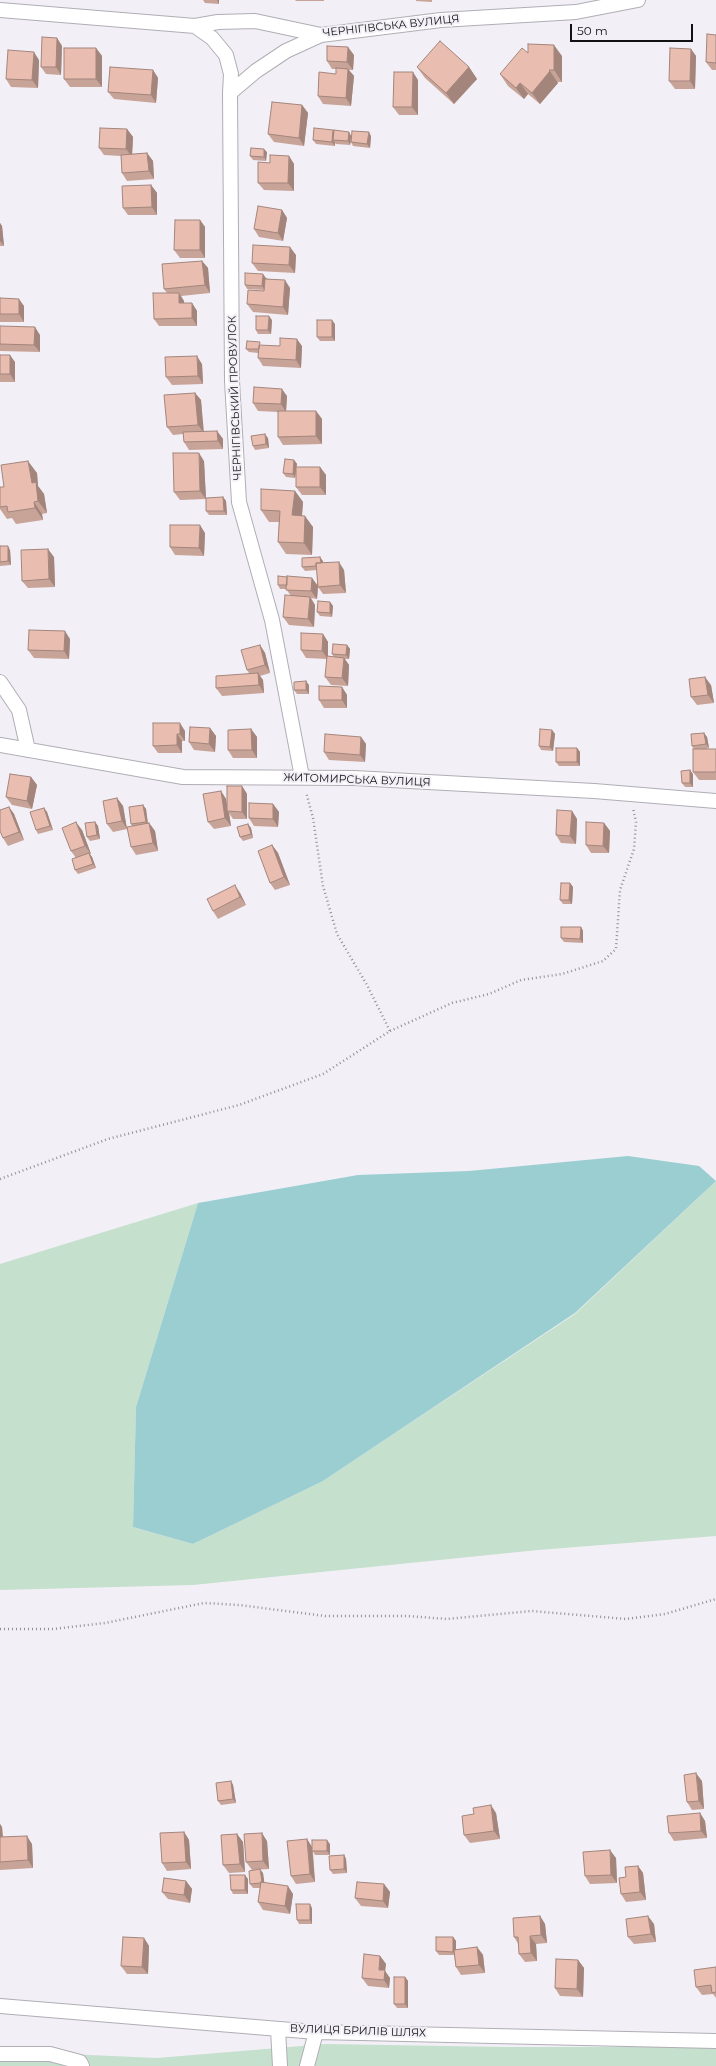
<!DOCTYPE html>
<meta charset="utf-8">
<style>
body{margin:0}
#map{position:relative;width:716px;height:2066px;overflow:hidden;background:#f2eff7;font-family:Montserrat,sans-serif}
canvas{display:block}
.scale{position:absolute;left:570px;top:24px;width:123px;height:18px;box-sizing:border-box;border:2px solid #121214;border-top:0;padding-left:5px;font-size:12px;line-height:14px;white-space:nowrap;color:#121214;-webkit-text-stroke:3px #f2eff7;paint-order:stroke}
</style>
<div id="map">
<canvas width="716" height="2066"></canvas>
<div class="scale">50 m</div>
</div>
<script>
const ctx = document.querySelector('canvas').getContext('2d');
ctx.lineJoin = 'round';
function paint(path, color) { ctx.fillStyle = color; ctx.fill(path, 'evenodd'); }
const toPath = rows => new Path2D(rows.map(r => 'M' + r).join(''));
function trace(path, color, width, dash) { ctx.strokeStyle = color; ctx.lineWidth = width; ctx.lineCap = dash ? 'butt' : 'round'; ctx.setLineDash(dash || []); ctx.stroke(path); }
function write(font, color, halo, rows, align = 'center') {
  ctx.font = font + ' Montserrat,sans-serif'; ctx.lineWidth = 4; ctx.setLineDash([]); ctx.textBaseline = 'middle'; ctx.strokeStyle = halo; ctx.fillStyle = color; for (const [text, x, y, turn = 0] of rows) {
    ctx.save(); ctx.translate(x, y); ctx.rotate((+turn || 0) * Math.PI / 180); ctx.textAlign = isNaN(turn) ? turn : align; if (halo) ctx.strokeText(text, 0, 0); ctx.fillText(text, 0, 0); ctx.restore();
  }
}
const green = toPath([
 [716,1181,716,1536,538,1550,193,1585,0,1590,0,1264,198,1203,136,1407,133,1527,193,1544,323,1481,575,1314],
 [326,2044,505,2047,716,2047,716,2066,0,2066,0,2051,157,2058]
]);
const water = toPath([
 [628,1156,699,1166,716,1181,575,1313,323,1481,193,1544,133,1527,136,1407,198,1203,358,1175,469,1171]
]);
const path = toPath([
 [390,1031,452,1003,489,994,521,980,562,974,603,961,616,949,620,890,634,849,636,822,633,808],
 [0,1179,108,1139,239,1105,323,1074,390,1031,367,985,337,934,323,886,313,818,306,792],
 [0,1629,53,1629,105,1623,204,1603,239,1605,325,1616,408,1616,447,1619,532,1611,626,1619,665,1614,716,1599]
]);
const street = toPath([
 [0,10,195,26,218,22,255,21,321,35,441,20,576,12,638,0],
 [195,26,212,38,226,55,231,74,230,93,232,381,239,502,272,620,302,777],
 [230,93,256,71,286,51,321,35],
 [0,682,19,710,28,750],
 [0,745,183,777,354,778,594,791,716,801],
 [0,2006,316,2032,716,2041],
 [278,2029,280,2066],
 [0,2054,50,2054,80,2062,82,2066],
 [307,2066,316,2032]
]);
const wall = toPath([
 [203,0,219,0,219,4,205,3],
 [295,0,324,0,324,1,296,1],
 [416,0,432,0,432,2,416,1],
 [716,35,716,70,712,70,706,62],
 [57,38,62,46,61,75,46,74,41,67],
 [96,48,102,56,102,87,70,87,64,79],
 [691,49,696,56,695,89,675,89,669,81],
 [528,53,562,56,562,82,557,82,558,83,540,104,528,94,524,99,508,86,500,74],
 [354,55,353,70,349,70,354,76,351,106,323,104,318,96,336,74,336,69,332,69,327,61],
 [39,60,38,88,11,87,6,79],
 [417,67,469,67,477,79,454,104,425,78],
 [153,70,158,78,156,103,114,99,108,92],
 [418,80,418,115,399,115,393,107],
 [302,105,308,113,304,146,274,142,268,134],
 [127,129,133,137,132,154,147,153,153,161,154,179,127,181,122,173,121,156,104,155,99,148],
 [333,130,334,131,349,132,351,136,371,136,370,148,353,146,351,142,350,145,336,144,335,143,335,146,316,144,313,140],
 [267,152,266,161,253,160,250,156],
 [289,156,294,164,294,191,264,190,258,183,270,163],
 [151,185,157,193,157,215,128,215,123,208],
 [282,210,287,218,283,241,259,237,254,229],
 [200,220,205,227,205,258,180,258,174,250],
 [0,223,2,226,4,246,0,246],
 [296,255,295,273,258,271,252,263],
 [202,261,208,268,210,293,181,296,184,301,184,303,192,303,197,311,197,326,159,326,154,319,167,293,164,289],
 [266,278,290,288,288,315,253,312,247,304,264,290,247,289,245,285],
 [0,298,24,306,24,322,0,322],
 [272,320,271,334,258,334,256,330],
 [335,324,335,341,320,341,317,337],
 [0,326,40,335,40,352,0,351],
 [262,346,302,346,301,368,263,366,258,358,258,353,249,352,246,349],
 [0,355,15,362,15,382,0,382],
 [202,364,203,384,172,385,166,377],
 [195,393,201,400,203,432,217,431,223,439,223,449,189,450,184,442,183,434,173,435,167,427],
 [287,396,286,411,316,411,322,419,322,444,283,445,278,437,278,412,258,411,253,403],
 [268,438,269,448,255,450,253,446],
 [294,460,297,464,296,467,320,467,326,475,326,495,302,495,296,487,296,469,295,478,286,477,283,473],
 [204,461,206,499,180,500,174,492],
 [37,473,38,486,44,494,47,513,42,514,43,520,16,524,12,518,7,519,0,509,0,487,4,487],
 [295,491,303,502,302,516,313,527,312,555,286,554,278,542,279,522,269,522,261,510],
 [223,497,226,501,227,515,209,515,206,511],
 [205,533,204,556,175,555,170,547],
 [0,546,10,550,11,565,0,566],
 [54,557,55,587,28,588,22,581],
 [323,561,323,563,344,570,346,593,323,594,318,587,317,599,311,598,315,605,314,627,289,625,283,617,291,596,286,589,280,589,278,585,312,578,317,585,317,570,305,571,302,567],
 [330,602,333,606,332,617,320,616,317,612],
 [323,634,328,642,328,656,334,657,332,654,347,645,350,649,349,659,345,659,349,665,348,686,331,685,325,677,327,659,306,658,301,650],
 [70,639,69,659,34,658,28,650],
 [260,645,265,653,270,673,260,676,263,680,264,693,222,696,216,688,249,673,247,670],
 [309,685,309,694,297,694,294,690],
 [711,685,714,703,697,705,691,697],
 [342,687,347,695,347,708,324,708,319,700],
 [153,723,185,731,185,741,182,741,182,753,158,753,153,746],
 [210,728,216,736,215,752,194,750,189,742],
 [251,729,257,737,257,758,233,758,228,750],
 [552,730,555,734,553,751,541,750,539,746],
 [704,733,707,737,709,748,706,749,716,749,716,780,699,780,693,772,694,749,692,746],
 [361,737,366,744,365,762,329,760,324,752],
 [577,748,580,752,580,766,559,766,556,762],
 [693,774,693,787,685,787,682,783],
 [31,777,37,785,32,809,12,805,6,797],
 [242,786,247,794,247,819,233,819,229,813,231,826,214,829,208,822,221,791,226,799,227,806],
 [117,798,123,806,127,829,113,832,107,824],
 [273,804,279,812,278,827,254,826,249,818],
 [143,805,146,809,148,823,149,823,155,831,158,851,136,855,131,847,132,826,131,824],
 [9,807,14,814,24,840,8,846,3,838],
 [44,808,47,812,53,830,38,834,36,830],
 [572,811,577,819,576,844,561,843,556,835],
 [95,822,98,826,100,839,90,841,87,837],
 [604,823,610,831,609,853,591,853,586,845],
 [248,824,251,828,253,838,243,841,240,837],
 [82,830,91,854,90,854,92,857,96,868,78,874,75,870,76,858,71,851],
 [272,845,278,853,290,885,275,890,270,883],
 [570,883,573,887,572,904,563,904,560,900],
 [240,893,246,905,218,919,213,911],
 [581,927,583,931,583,943,564,942,561,938],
 [231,1781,233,1785,236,1803,221,1805,218,1801],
 [702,1781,704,1809,692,1810,687,1802],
 [496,1813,500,1839,470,1843,464,1835],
 [700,1813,705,1821,707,1838,674,1841,669,1833],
 [0,1824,2,1827,3,1837,32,1844,33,1868,0,1870],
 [184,1832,189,1840,191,1869,167,1871,162,1863],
 [237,1834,243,1842,245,1872,229,1873,223,1865],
 [307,1839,312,1847,330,1844,330,1855,315,1855,313,1851,315,1882,296,1884,291,1876],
 [267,1841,269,1869,252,1870,246,1862],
 [344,1855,346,1859,347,1873,333,1874,330,1870],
 [616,1858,617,1883,590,1884,585,1876],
 [638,1866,643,1873,646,1900,626,1902,621,1894],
 [263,1873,264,1883,293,1894,290,1914,263,1910,258,1902,260,1888,253,1888,250,1884],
 [248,1879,248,1894,233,1894,231,1890],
 [186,1881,192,1889,190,1903,168,1899,162,1892],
 [384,1884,390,1892,388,1908,361,1906,355,1898],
 [312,1908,312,1924,299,1924,297,1920],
 [540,1916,545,1924,547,1943,536,1944,537,1961,525,1962,519,1954,519,1945,514,1937],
 [654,1924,656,1942,634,1944,628,1937],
 [453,1937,456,1941,456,1950,477,1947,483,1955,485,1973,461,1975,456,1967,454,1955,439,1955,436,1951],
 [144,1938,149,1946,148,1974,127,1974,121,1966],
 [380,1956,386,1964,385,1971,390,1978,389,1988,368,1986,362,1978],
 [578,1960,584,1968,583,1997,560,1996,555,1988],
 [716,1967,716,1998,713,1994,702,1995,696,1987],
 [405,1977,408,1981,408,2008,397,2008,394,2004]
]);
const shadedWall = toPath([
 [217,0,219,0,219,4],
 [57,38,62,46,61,75,56,67],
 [554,45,562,56,562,82,554,70],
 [348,47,354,55,353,70,347,62],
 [96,48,102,56,102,87,96,79],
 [691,49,696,56,695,89,690,81],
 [34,52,39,60,38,88,32,80],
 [469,67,477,79,454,104,446,93],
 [348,69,354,76,351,106,346,98],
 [153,70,158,78,156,103,151,95],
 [550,71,558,83,540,104,532,93],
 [413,72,418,80,418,115,412,107],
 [520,83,528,94,524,99,516,88],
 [302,105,308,113,304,146,299,138],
 [127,129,133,137,132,157,126,149],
 [333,130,336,134,333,140,335,143,335,146,332,142],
 [349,132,351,136,350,145,348,141],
 [369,132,371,136,370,148,367,144],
 [264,149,267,152,266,161,264,157],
 [147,153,153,161,154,179,149,171],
 [289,156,294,164,294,191,288,183],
 [151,185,157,193,157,215,152,207],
 [282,210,287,218,283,241,278,233],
 [200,220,205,227,205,258,200,250],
 [0,223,2,226,4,246,0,241],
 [290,247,296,255,295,273,289,265],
 [202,261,208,268,210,293,205,285],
 [263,274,266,278,265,290,262,286],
 [285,280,290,288,288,315,283,307],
 [179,293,184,301,184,311,179,303],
 [19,299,24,306,24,322,19,314],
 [192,303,197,311,197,326,192,318],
 [269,316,272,320,271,334,268,330],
 [332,320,335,324,335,341,332,337],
 [35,327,40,335,40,352,34,345],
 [297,339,302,346,301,368,296,360],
 [10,355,15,362,15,382,10,374],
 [197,356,202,364,203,384,198,376],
 [282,389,287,396,286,412,281,404],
 [195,393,201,400,204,433,198,425],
 [316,411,322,419,322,444,316,436],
 [217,431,223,439,223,449,218,441],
 [265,434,268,438,269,448,266,444],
 [199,453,204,461,206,499,200,491],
 [294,460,297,464,295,478,293,474],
 [28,461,37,473,38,486,44,494,47,513,38,501,32,483],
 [320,467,326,475,326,495,320,487],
 [295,491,303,502,301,527,292,515],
 [223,497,226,501,227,515,224,511],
 [34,502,42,514,43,520,35,508],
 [305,516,313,527,312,555,304,543],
 [200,525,205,533,204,556,199,548],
 [8,546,10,550,11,565,8,561],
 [48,549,54,557,55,587,49,579],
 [320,557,323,561,324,570,321,566],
 [339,562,344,570,346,593,340,585],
 [312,578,318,586,317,599,311,591],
 [310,597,315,605,314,627,308,619],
 [330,602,333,606,332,617,330,613],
 [65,631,70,639,69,659,64,651],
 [323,634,328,642,328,659,322,651],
 [260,645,265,653,270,673,265,665],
 [347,645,350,649,349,659,346,655],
 [344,658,349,665,348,686,342,678],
 [258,673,263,680,264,693,259,685],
 [705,677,711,685,714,703,708,695],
 [306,681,309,685,309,694,306,690],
 [342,687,347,695,347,708,342,700],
 [180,723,185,731,185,741,180,734],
 [210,728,216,736,215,752,209,744],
 [251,729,257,737,257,758,252,750],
 [552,730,555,734,553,751,550,747],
 [704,733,707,737,709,748,706,744],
 [177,734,182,741,182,753,177,745],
 [361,737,366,744,365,762,360,755],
 [577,748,580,752,580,766,577,762],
 [690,770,693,774,693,787,690,783],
 [31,777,37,785,32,809,27,801],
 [242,786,247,794,247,819,242,812],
 [221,791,226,799,228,811,227,811,229,813,231,826,225,818],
 [117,798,123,806,127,829,122,821],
 [273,804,279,812,278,827,273,819],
 [143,805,146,809,148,826,146,822],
 [9,807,14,814,24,840,19,832],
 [44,808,47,812,53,830,50,826],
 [572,811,577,819,576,844,570,836],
 [76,822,82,830,91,854,85,846],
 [95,822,98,826,100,839,97,835],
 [149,823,155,831,158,851,153,843],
 [604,823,610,831,609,853,603,846],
 [248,824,251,828,253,838,251,834],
 [272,845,278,853,290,885,284,877],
 [89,853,92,857,96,868,93,864],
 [570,883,573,887,572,904,569,900],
 [235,885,240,893,246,905,240,897],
 [581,927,583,931,583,943,580,939],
 [696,1773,702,1781,704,1809,699,1801],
 [231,1781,233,1785,236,1803,233,1799],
 [491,1805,496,1813,500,1839,494,1831],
 [700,1813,705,1821,707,1838,701,1831],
 [0,1824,2,1827,3,1841,0,1837],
 [184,1832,189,1840,191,1869,186,1862],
 [262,1833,267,1841,269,1869,263,1861],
 [237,1834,243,1842,245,1872,240,1864],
 [27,1836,32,1844,33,1868,28,1860],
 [307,1839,312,1847,315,1882,310,1874],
 [327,1840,330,1844,330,1855,327,1851],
 [610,1850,616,1858,617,1883,611,1875],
 [344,1855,346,1859,347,1873,344,1869],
 [638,1866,643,1873,646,1900,640,1892],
 [260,1869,263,1873,265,1887,262,1883],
 [245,1875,248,1879,248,1894,245,1890],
 [186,1881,192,1889,190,1903,184,1895],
 [384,1884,390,1892,388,1908,383,1901],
 [288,1886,293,1894,290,1914,285,1906],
 [310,1904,312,1908,312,1924,310,1920],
 [540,1916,545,1924,547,1943,541,1935],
 [648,1916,654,1924,656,1942,651,1934],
 [530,1936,536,1944,537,1961,531,1953],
 [453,1937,456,1941,456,1955,453,1952],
 [144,1938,149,1946,148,1974,142,1967],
 [477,1947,483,1955,485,1973,479,1965],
 [380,1956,386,1964,385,1971,390,1978,389,1988,384,1980,379,1970],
 [578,1960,584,1968,583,1997,577,1989],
 [405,1977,408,1981,408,2008,405,2004]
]);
const building = toPath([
 [707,34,716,35,716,63,706,62,707,34],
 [42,37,57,38,56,67,41,67,42,37],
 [440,41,469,67,446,93,417,67,440,41],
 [528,44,554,45,554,70,549,70,550,71,532,93,520,83,516,88,500,74,522,48,528,53,528,44],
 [327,46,348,47,347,62,327,61,327,46],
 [64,48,96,48,96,79,64,79,64,48],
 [670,48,691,49,690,81,669,81,670,48],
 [8,50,34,52,32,80,6,79,8,50],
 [110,67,153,70,151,95,108,92,110,67],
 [336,68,348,69,346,98,318,96,319,72,336,74,336,68],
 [394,72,413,72,412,107,393,107,394,72],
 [272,102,302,105,299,138,268,134,272,102],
 [100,128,127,129,126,149,99,148,100,128],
 [314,128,333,130,332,142,313,140,314,128],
 [334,130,349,132,348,141,333,140,334,130],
 [352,131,369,132,367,144,351,142,352,131],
 [251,148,264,149,264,157,250,156,251,148],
 [147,153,149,171,122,173,121,155,147,153],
 [270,155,289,156,288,183,258,183,258,162,270,163,270,155],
 [151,185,152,207,123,208,122,186,151,185],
 [258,206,282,210,278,233,254,229,258,206],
 [175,220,200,220,200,250,174,250,175,220],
 [253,245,290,247,289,265,252,263,253,245],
 [202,261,205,285,164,289,162,264,202,261],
 [245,273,263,274,262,286,245,285,245,273],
 [265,279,285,280,283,307,247,304,248,290,264,291,265,279],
 [153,293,179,293,179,303,192,303,192,318,154,319,153,293],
 [0,298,19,299,19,314,0,314,0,298],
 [256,316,269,316,268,330,256,330,256,316],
 [317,320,332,320,332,337,317,337,317,320],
 [0,326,35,327,34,345,0,344,0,326],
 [280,338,297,339,296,360,258,358,259,345,280,346,280,338],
 [247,341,260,342,259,349,246,349,247,341],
 [0,355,10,355,10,374,0,374,0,355],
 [197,356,198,376,166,377,165,357,197,356],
 [254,387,282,389,281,404,253,403,254,387],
 [195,393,198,425,167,427,164,395,195,393],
 [278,411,316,411,316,436,278,437,278,411],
 [217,431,218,441,184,442,183,432,217,431],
 [265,434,266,444,253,446,251,436,265,434],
 [173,453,199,453,200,491,174,492,173,453],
 [285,459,294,460,293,474,283,473,285,459],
 [28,461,32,483,36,482,38,501,34,502,35,508,8,512,7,506,0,507,0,487,4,487,1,465,28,461],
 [296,467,320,467,320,487,296,487,296,467],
 [261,489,295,491,292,515,305,516,304,543,278,542,280,511,261,510,261,489],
 [223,497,224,511,206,511,206,498,223,497],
 [170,525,200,525,199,548,170,547,170,525],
 [0,546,8,546,8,561,0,562,0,546],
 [48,549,49,579,22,581,21,550,48,549],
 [320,557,321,563,316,563,316,566,302,567,302,558,320,557],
 [339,562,340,585,318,587,316,563,339,562],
 [278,576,287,577,287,585,278,585,278,576],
 [287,576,312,578,311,591,286,590,287,576],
 [285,595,310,597,308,619,283,617,285,595],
 [318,601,330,602,330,613,317,612,318,601],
 [29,630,65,631,64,651,28,650,29,630],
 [301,633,323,634,322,651,301,650,301,633],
 [333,644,347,645,346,655,332,654,333,644],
 [260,645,265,665,247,670,241,650,260,645],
 [327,656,344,658,342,678,325,677,327,656],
 [258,673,259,685,216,688,216,676,258,673],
 [705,677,708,695,691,697,689,679,705,677],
 [306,681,306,690,294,690,294,682,306,681],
 [319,686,342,687,342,700,319,700,319,686],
 [153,723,180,723,180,734,177,734,177,745,153,746,153,723],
 [190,727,210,728,209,744,189,742,190,727],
 [251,729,252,750,228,750,228,730,251,729],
 [540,729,552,730,550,747,539,746,540,729],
 [704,733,706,744,692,746,691,734,704,733],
 [325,734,361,737,360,755,324,752,325,734],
 [556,748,577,748,577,762,556,762,556,748],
 [693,749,716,749,716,772,693,772,693,749],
 [690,770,690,783,682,783,681,771,690,770],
 [10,774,31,777,27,801,6,797,10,774],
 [227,786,242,786,242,812,227,811,227,786],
 [221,791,225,818,208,822,203,794,221,791],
 [117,798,122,821,107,824,103,801,117,798],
 [249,803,273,804,273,819,249,818,249,803],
 [143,805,146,822,131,824,129,807,143,805],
 [9,807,19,832,3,838,0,831,0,810,9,807],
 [44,808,50,826,36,830,30,812,44,808],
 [557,810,572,811,570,836,556,835,557,810],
 [76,822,85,846,71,851,62,828,76,822],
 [95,822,97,835,87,837,85,823,95,822],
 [586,822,604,823,603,846,586,845,586,822],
 [149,823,153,843,131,847,127,827,149,823],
 [248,824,251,834,240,837,237,827,248,824],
 [272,845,284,877,270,883,258,851,272,845],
 [89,853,93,864,75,870,72,859,89,853],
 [561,883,570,883,569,900,560,900,561,883],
 [235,885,240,897,213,911,207,899,235,885],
 [561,927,581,927,580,939,561,938,561,927],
 [696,1773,699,1801,687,1802,684,1775,696,1773],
 [231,1781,233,1799,218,1801,216,1783,231,1781],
 [491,1805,494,1831,464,1835,462,1816,474,1814,473,1808,491,1805],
 [700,1813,701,1831,669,1833,667,1816,700,1813],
 [184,1832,186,1862,162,1863,160,1833,184,1832],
 [262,1833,263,1861,246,1862,244,1834,262,1833],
 [237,1834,240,1864,223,1865,221,1835,237,1834],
 [27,1836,28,1860,0,1862,0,1837,27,1836],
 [307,1839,310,1874,291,1876,287,1841,307,1839],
 [312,1840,327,1840,327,1851,312,1851,312,1840],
 [610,1850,611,1875,585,1876,583,1852,610,1850],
 [344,1855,344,1869,330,1870,329,1856,344,1855],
 [638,1866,640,1892,621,1894,619,1878,626,1877,625,1867,638,1866],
 [260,1869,262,1882,261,1882,260,1883,250,1884,249,1871,260,1869],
 [230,1875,245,1875,245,1890,231,1890,230,1875],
 [164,1878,186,1881,184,1895,162,1892,164,1878],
 [261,1882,288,1886,285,1906,258,1902,261,1882],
 [357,1882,384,1884,383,1901,355,1898,357,1882],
 [296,1904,310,1904,310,1920,297,1920,296,1904],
 [540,1916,541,1935,530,1936,531,1953,519,1954,518,1937,514,1937,513,1918,540,1916],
 [648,1916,651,1934,628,1937,626,1919,648,1916],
 [123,1937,144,1938,142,1967,121,1966,123,1937],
 [436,1937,453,1937,453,1952,436,1951,436,1937],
 [477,1947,479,1965,456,1967,454,1950,477,1947],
 [364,1954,380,1956,379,1970,385,1970,384,1980,362,1978,364,1954],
 [556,1959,578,1960,577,1989,555,1988,556,1959],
 [716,1967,716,1992,712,1993,711,1985,696,1987,694,1970,716,1967],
 [394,1977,405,1977,405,2004,394,2004,394,1977]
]);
const streetNames = [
 ["ЧЕРНІГІВСЬКА ВУЛИЦЯ",391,26,-6],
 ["ЧЕРНІГІВСЬКИЙ ПРОВУЛОК",235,398,-92],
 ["ЖИТОМИРСЬКА ВУЛИЦЯ",357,780,2],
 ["ВУЛИЦЯ БРИЛІВ ШЛЯХ",358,2031,2]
];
paint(green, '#c5e0cc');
paint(water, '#9aced1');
trace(street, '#b0aeb5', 16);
trace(path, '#929196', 2.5, [1, 3]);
trace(street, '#fff', 14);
paint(wall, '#c8a398');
paint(shadedWall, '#a3857c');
paint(building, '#e9beb1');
trace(building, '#a3857c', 1);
write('11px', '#121214', '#f2eff7', streetNames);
</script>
